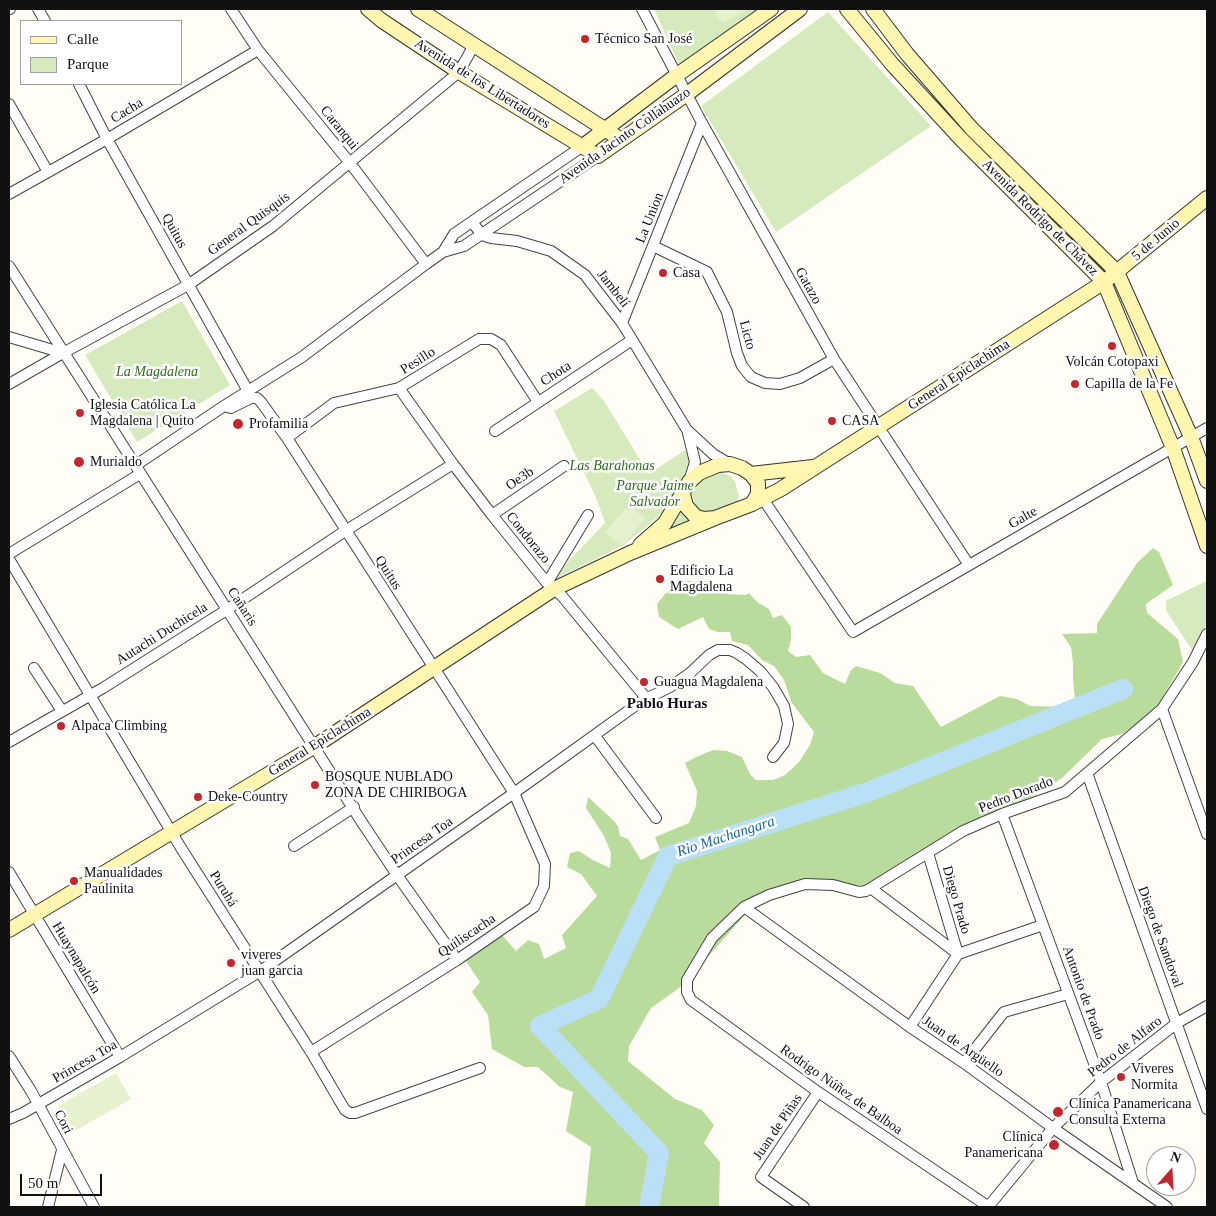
<!DOCTYPE html>
<meta charset="utf-8">
<style>
body{margin:0}
#map{position:relative;width:1216px;height:1216px;overflow:hidden;background:#fffdf5;font-family:"Times New Roman",serif}
canvas{display:block}
.frame{position:absolute;inset:0;border:10px solid #111;pointer-events:none}
.legend{position:absolute;left:20px;top:20px;width:162px;height:65px;box-sizing:border-box;background:#fff;border:1px solid #a0a0a0;margin:0;padding:6px 9px;list-style:none;font-size:15px;color:#111}
.legend li{display:flex;align-items:center;gap:10px;height:25px}
.legend b{width:25px;border:1px solid #a0a0a0}
.north{position:absolute;left:1146px;top:1146px;width:50px;height:50px;box-sizing:border-box;background:#fff;border:1px solid #a0a0a0;border-radius:50%;rotate:19deg;font-size:14px;font-weight:700;line-height:20px;text-align:center;color:#111}
.north::after{content:'';display:block;margin:auto;width:18px;height:22px;background:#c4262e;clip-path:polygon(50% 0,100% 100%,50% 72%,0 100%)}
.scale{position:absolute;left:20px;top:1174px;width:82px;height:22px;box-sizing:border-box;border:2px solid #111;border-top:0;padding-left:6px;font-size:15px;line-height:18px;white-space:nowrap;color:#111;-webkit-text-stroke:4px #fff;paint-order:stroke}
</style>
<div id="map">
<canvas width="1216" height="1216"></canvas>
<div class="frame"></div>
<ul class="legend">
<li><b style="height:6px;background:#fff6b0"></b>Calle</li>
<li><b style="height:14px;background:#d5ebbd"></b>Parque</li>
</ul>
<div class="north">N</div>
<div class="scale">50 m</div>
</div>
<script>
const ctx = document.querySelector('canvas').getContext('2d');
ctx.lineJoin = 'round';
function paint(path, color) { ctx.fillStyle = color; ctx.fill(path, 'evenodd'); }
const toPath = rows => new Path2D(rows.map(r => 'M' + r).join(''));
function trace(path, color, width, dash) { ctx.strokeStyle = color; ctx.lineWidth = width; ctx.lineCap = dash ? 'butt' : 'round'; ctx.setLineDash(dash || []); ctx.stroke(path); }
function write(font, color, halo, rows, align = 'center') {
  ctx.font = font + ' "Times New Roman",serif'; ctx.lineWidth = 5; ctx.setLineDash([]); ctx.textBaseline = 'middle'; ctx.strokeStyle = halo; ctx.fillStyle = color; for (const [text, x, y, turn = 0] of rows) {
    ctx.save(); ctx.translate(x, y); ctx.rotate((+turn || 0) * Math.PI / 180); ctx.textAlign = isNaN(turn) ? turn : align; if (halo) ctx.strokeText(text, 0, 0); ctx.fillText(text, 0, 0); ctx.restore();
  }
}
const green = toPath([
 [654,9,760,9,680,67],
 [828,12,931,126,776,232,701,106],
 [182,301,230,385,137,442,85,355],
 [592,388,604,401,649,474,685,450,691,460,685,482,670,504,650,524,622,546,557,578,563,567,605,523,595,495,554,411],
 [717,471,731,476,735,482,739,496,737,503,733,509,704,513,698,508,694,502,692,494,694,486,698,479],
 [682,510,691,521,664,533,671,526],
 [1206,581,1207,585,1207,623,1193,652,1166,610,1166,601]
]);
const forest = toPath([
 [1153,548,1159,552,1173,585,1146,604,1147,613,1178,639,1183,662,1160,702,1144,720,1122,734,1102,739,1062,778,1043,791,1007,810,878,886,801,884,752,907,682,986,651,1008,629,1046,628,1061,675,1099,702,1110,714,1125,704,1143,720,1162,719,1207,585,1207,591,1147,566,1131,573,1092,560,1087,538,1067,524,1067,492,1049,488,1015,472,992,480,982,466,961,502,935,516,951,528,940,539,944,544,959,566,948,562,935,597,896,581,874,567,867,570,853,579,851,593,860,610,868,611,853,604,836,586,808,588,797,613,820,618,826,620,836,628,839,641,860,660,850,655,837,689,823,696,806,697,791,685,763,696,757,713,750,727,751,742,757,750,774,756,780,773,780,785,775,799,762,810,745,814,732,792,703,784,680,774,666,762,660,748,645,732,641,730,632,718,632,709,629,703,617,678,629,659,617,657,604,665,594,688,581,703,581,720,585,727,594,746,595,749,593,757,602,769,609,773,618,782,615,791,627,791,640,788,651,796,657,810,655,823,673,845,684,851,670,856,666,880,673,895,683,913,686,941,727,1000,696,1017,699,1030,706,1067,707,1075,700,1073,679,1073,663,1071,647,1062,634,1097,633,1097,624,1137,563]
]);
const pitch = toPath([
 [713,9,748,9,722,23],
 [629,505,645,519,622,546,605,532],
 [116,1073,131,1099,73,1132,58,1106]
]);
const river = toPath([
 [649,1207,659,1153,540,1026,599,999,668,856,868,792,1123,689]
]);
const street = toPath([
 [9,9,10,9],
 [38,9,45,21],
 [231,9,258,50,350,163,426,264],
 [642,9,702,123,834,359,969,565],
 [79,84,107,139,248,391],
 [9,104,48,172],
 [9,194,107,139,258,50],
 [472,222,482,235,491,238,517,241,551,251,585,275,622,323,687,430,713,454,730,464],
 [653,246,707,272,727,312,737,353,742,366,751,377,765,383,780,384,800,378,834,359],
 [443,252,454,234,583,146],
 [9,266,363,824,397,875,457,960],
 [622,323,702,123],
 [9,337,63,353],
 [9,384,63,353,188,285,273,226,459,72,474,45],
 [399,388,453,464,492,515,547,583,562,596,646,698],
 [224,406,231,408,251,398,257,398,261,402,287,438,514,793,545,864,544,886,534,907,457,960,311,1052],
 [495,431,632,340],
 [688,433,695,462,689,482],
 [287,438,334,403,399,388,479,339,491,339,501,345,538,402],
 [136,465,224,406,302,357,426,264,443,252,464,246,598,156],
 [763,499,853,632,1207,428],
 [492,515,564,466],
 [9,554,140,474],
 [9,559,181,848,311,1052,345,1110,350,1113,355,1113,480,1068],
 [547,583,588,515],
 [34,668,62,711],
 [1162,709,1207,834],
 [595,736,656,818],
 [9,742,103,688,228,609,345,531,453,464],
 [1087,773,1207,1109],
 [1002,814,1101,1082,1133,1183],
 [294,846,354,807],
 [928,853,958,954],
 [9,872,120,1057],
 [872,889,958,954],
 [744,907,910,1027,964,1063,1053,1128,1167,1207],
 [910,1027,958,954,1043,925],
 [9,1056,31,1091,94,1207],
 [964,1063,1004,1012,1068,994],
 [9,1119,23,1113,120,1057,259,972,514,793,646,698,654,695,670,687,689,674,709,655,718,650,730,650,737,653,746,659,760,671,773,687,784,706,788,724,784,743,773,757],
 [48,1207,62,1150],
 [804,1207,761,1177,818,1092],
 [988,1207,1053,1128,1101,1082,1177,1023,1207,1006],
 [989,1207,818,1092,691,1000,687,992,687,980,712,938,744,907,769,895,805,884,833,885,859,892,866,891,963,831,1002,814,1065,792,1162,709,1193,662,1207,634]
]);
const secondary = toPath([
 [368,9,381,20,459,72,598,156,687,94,800,9],
 [418,9,620,139],
 [847,9,892,64,961,139,1104,282,1173,448,1207,546],
 [873,9,907,54,972,129,1117,272,1191,437,1207,481],
 [583,146,677,75,771,9],
 [751,474,813,467],
 [683,494,686,506,696,517,705,519,715,518,752,504,781,489,1104,282,1207,198],
 [640,545,665,523,689,482,699,473,718,465,730,464,742,468,751,474,758,483,758,494,752,504],
 [9,930,315,746,554,589,630,553,715,518]
]);
const markers = [
 [585,39,5,"#c4262e"],
 [663,273,5,"#c4262e"],
 [1112,346,5,"#c4262e"],
 [1075,384,5,"#c4262e"],
 [80,413,5,"#c4262e"],
 [832,421,5,"#c4262e"],
 [238,424,6,"#c4262e"],
 [79,462,6,"#c4262e"],
 [660,579,5,"#c4262e"],
 [644,682,5,"#c4262e"],
 [61,726,5,"#c4262e"],
 [315,785,5,"#c4262e"],
 [198,797,5,"#c4262e"],
 [74,881,5,"#c4262e"],
 [231,963,5,"#c4262e"],
 [1121,1077,5,"#c4262e"],
 [1058,1112,6,"#c4262e"],
 [1054,1145,6,"#c4262e"]
];
const poiNames = [
 ["Técnico San José",595,39],
 ["Casa",673,273],
 ["Volcán Cotopaxi",1112,362,"center"],
 ["Capilla de la Fe",1085,384],
 ["Iglesia Católica La",90,405],
 ["Magdalena | Quito",90,421],
 ["CASA",842,421],
 ["Profamilia",249,424],
 ["Murialdo",90,462],
 ["Edificio La",670,571],
 ["Magdalena",670,587],
 ["Guagua Magdalena",654,682],
 ["Alpaca Climbing",71,726],
 ["BOSQUE NUBLADO",325,777],
 ["ZONA DE CHIRIBOGA",325,793],
 ["Deke-Country",208,797],
 ["Manualidades",84,873],
 ["Paulinita",84,889],
 ["viveres",241,955],
 ["juan garcia",241,971],
 ["Viveres",1131,1069],
 ["Normita",1131,1085],
 ["Clínica Panamericana",1069,1104],
 ["Consulta Externa",1069,1120],
 ["Clínica",1043,1137,"right"],
 ["Panamericana",1043,1153,"right"]
];
const streetNames = [
 ["Avenida de los Libertadores",482,84,32],
 ["Cacha",127,111,-31],
 ["Caranqui",339,128,51],
 ["Avenida Jacinto Collahuazo",625,136,-35],
 ["La Union",650,218,-68],
 ["Avenida Rodrigo de Chávez",1040,218,45],
 ["General Quisquis",249,224,-36],
 ["Quitus",174,231,61],
 ["5 de Junio",1156,240,-40],
 ["Gatazo",808,286,61],
 ["Jambelí",613,289,52],
 ["Licto",747,335,75],
 ["Pesillo",418,361,-32],
 ["Chota",556,374,-33],
 ["General Epiclachima",959,375,-33],
 ["Oe3b",520,479,-34],
 ["Galte",1023,518,-30],
 ["Condorazo",528,538,51],
 ["Quitus",388,573,57],
 ["Cañaris",242,607,57],
 ["Autachi Duchicela",162,634,-32],
 ["General Epiclachima",320,742,-32],
 ["Pedro Dorado",1016,795,-21],
 ["Princesa Toa",422,841,-35],
 ["Puruhá",223,889,58],
 ["Diego Prado",956,900,74],
 ["Quiliscacha",467,936,-34],
 ["Diego de Sandoval",1160,937,70],
 ["Huaynapalcón",76,958,59],
 ["Antonio de Prado",1083,993,70],
 ["Juan de Argüello",963,1047,35],
 ["Pedro de Alfaro",1125,1047,-38],
 ["Princesa Toa",85,1062,-30],
 ["Rodrigo Núñez de Balboa",841,1090,35],
 ["Cori",63,1122,62],
 ["Juan de Piñas",778,1127,-56]
];
const parkNames = [
 ["La Magdalena",157,372],
 ["Las Barahonas",612,466],
 ["Parque Jaime",655,486],
 ["Salvador",655,502]
];
const neighbourhoodNames = [
 ["Pablo Huras",667,704]
];
const waterNames = [
 ["Rio Machangara",726,837,-18]
];
paint(green, '#d5ebbd');
paint(forest, '#b9dc9c');
paint(pitch, '#e6f2cf');
trace(river, '#b9e0f7', 20);
trace(street, '#444', 12);
trace(secondary, '#333', 16);
trace(street, '#fff', 10);
trace(secondary, '#fff6b0', 14);
for (const [x, y, r, color] of markers) { const dot = new Path2D(); dot.arc(x, y, r, 0, 2 * Math.PI); ctx.fillStyle = color; ctx.fill(dot); trace(dot, '#fff', 2); }
write('14px', '#111', '#fff', poiNames, 'left');
write('14px', '#111', '#fff', streetNames);
write('italic 14px', '#2f6b1f', '#fff', parkNames);
write('bold 15px', '#111', '#fff', neighbourhoodNames);
write('italic 15px', '#1768a6', '#fff', waterNames);
</script>
